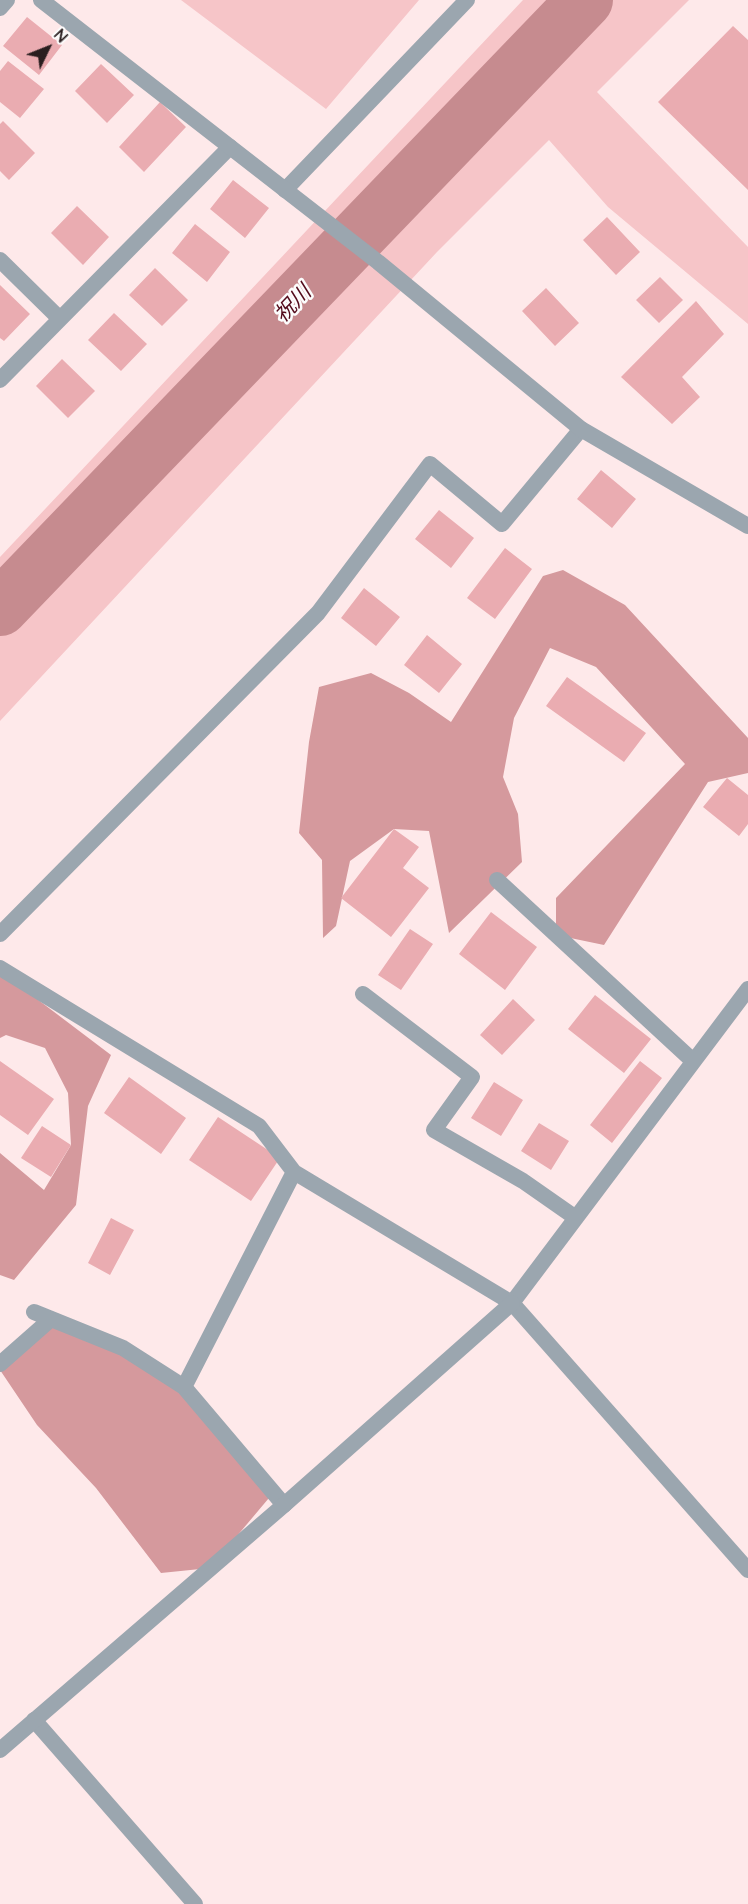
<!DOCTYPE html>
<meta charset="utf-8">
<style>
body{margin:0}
#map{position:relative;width:748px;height:1904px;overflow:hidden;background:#fee9ea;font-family:Quicksand,sans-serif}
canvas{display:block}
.north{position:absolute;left:18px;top:18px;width:60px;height:60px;-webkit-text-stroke:4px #fcfcfc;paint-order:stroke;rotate:47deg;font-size:16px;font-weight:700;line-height:24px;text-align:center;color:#2a1e1f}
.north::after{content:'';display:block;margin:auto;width:21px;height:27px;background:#2a1e1f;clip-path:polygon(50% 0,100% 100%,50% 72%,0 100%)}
</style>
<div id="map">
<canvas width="748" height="1904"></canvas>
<div class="north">N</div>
</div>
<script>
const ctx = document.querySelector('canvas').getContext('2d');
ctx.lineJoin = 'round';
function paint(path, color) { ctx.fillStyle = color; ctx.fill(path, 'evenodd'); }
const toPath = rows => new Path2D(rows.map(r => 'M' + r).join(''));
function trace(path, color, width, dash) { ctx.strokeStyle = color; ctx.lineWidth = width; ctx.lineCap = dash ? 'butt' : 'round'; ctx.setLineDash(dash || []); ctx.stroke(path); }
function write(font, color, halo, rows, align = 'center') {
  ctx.font = font + ' Quicksand,"Noto Sans JP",sans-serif'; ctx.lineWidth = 5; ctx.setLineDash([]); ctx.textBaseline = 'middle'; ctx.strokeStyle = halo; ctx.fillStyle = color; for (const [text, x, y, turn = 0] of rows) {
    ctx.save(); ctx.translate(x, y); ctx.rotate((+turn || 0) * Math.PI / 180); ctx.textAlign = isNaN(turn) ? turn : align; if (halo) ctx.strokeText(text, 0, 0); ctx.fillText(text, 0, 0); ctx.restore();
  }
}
const green = toPath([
 [181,0,419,0,326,109],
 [523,0,689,0,597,92,748,247,748,324,608,207,549,140,437,252,0,721,0,557]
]);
const forest = toPath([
 [563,570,625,605,748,738,748,773,708,782,604,945,556,935,556,898,685,764,596,667,550,648,514,718,503,777,518,814,522,862,449,933,429,831,394,829,350,861,336,926,323,938,322,860,299,833,309,742,319,687,371,673,409,693,451,722,543,576],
 [0,971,111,1055,88,1106,76,1205,14,1280,0,1275,0,1153,44,1190,71,1145,68,1093,45,1048,6,1035,0,1038],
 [51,1319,184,1387,274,1492,210,1568,161,1573,96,1488,37,1425,0,1370]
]);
const river = toPath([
 [0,608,585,0]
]);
const building = toPath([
 [27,17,62,45,39,75,3,46],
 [733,26,748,40,748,190,658,102],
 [8,61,44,89,20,118,0,102,0,71],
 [101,64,134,95,107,123,75,91],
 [160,102,186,127,144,172,119,147],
 [3,121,35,153,9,180,0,171,0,124],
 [233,180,269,208,245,238,210,209],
 [77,206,109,237,83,265,51,233],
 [607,217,640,252,616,275,583,240],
 [195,224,230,252,207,282,172,253],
 [155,268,188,300,162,326,129,295],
 [660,277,683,300,659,323,636,300],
 [0,285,30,314,4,341,0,338],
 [546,288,579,323,555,346,522,311],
 [696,301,724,334,682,377,700,397,672,424,621,377],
 [114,313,147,344,121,371,88,340],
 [62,359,95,391,68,418,36,386],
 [601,470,636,499,612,528,577,499],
 [439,510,474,538,451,568,415,539],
 [505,548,532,569,495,619,467,598],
 [364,588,400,617,376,646,341,618],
 [427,635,462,664,439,693,404,665],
 [567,677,646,733,624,762,546,706],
 [727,778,748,795,748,824,739,836,703,807],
 [394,829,419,847,403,868,429,888,391,937,341,898],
 [491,912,537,947,505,990,459,954],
 [410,929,433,944,401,990,378,975],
 [595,995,651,1039,624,1073,568,1029],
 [513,999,535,1020,502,1055,480,1035],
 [0,1061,54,1099,28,1135,0,1115],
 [640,1061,662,1078,612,1143,590,1125],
 [129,1077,186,1118,161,1154,104,1113],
 [494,1082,523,1100,501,1136,471,1118],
 [218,1117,280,1158,251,1201,189,1160],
 [539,1123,569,1141,551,1170,521,1151],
 [42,1126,71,1145,51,1177,21,1158],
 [111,1218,134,1230,110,1275,88,1263]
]);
const minor = toPath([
 [0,8,7,0],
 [285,190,467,0],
 [0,260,60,319],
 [0,380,230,147],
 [497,880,693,1061],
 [0,934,318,613,430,464,502,524,581,429],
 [0,968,259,1126,294,1172,512,1303,748,1570],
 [363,994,472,1077,434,1130,523,1181,576,1218],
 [512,1303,748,989],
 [34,1312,123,1348,184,1387,284,1505],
 [0,1364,51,1319],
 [184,1387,294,1172],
 [34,1720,195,1904]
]);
const tertiary = toPath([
 [41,0,378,262,581,429,748,526],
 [0,1750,284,1505,512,1303]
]);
const waterNames = [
 ["祝川",293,304,-46]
];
paint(green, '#f6c5c8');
paint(forest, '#d5999d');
trace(river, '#c68b8f', 56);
paint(building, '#eaacb1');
trace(minor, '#9ba6af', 16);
trace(tertiary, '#9ba6af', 16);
write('italic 21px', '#530b1b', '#fcfcfc', waterNames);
</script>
